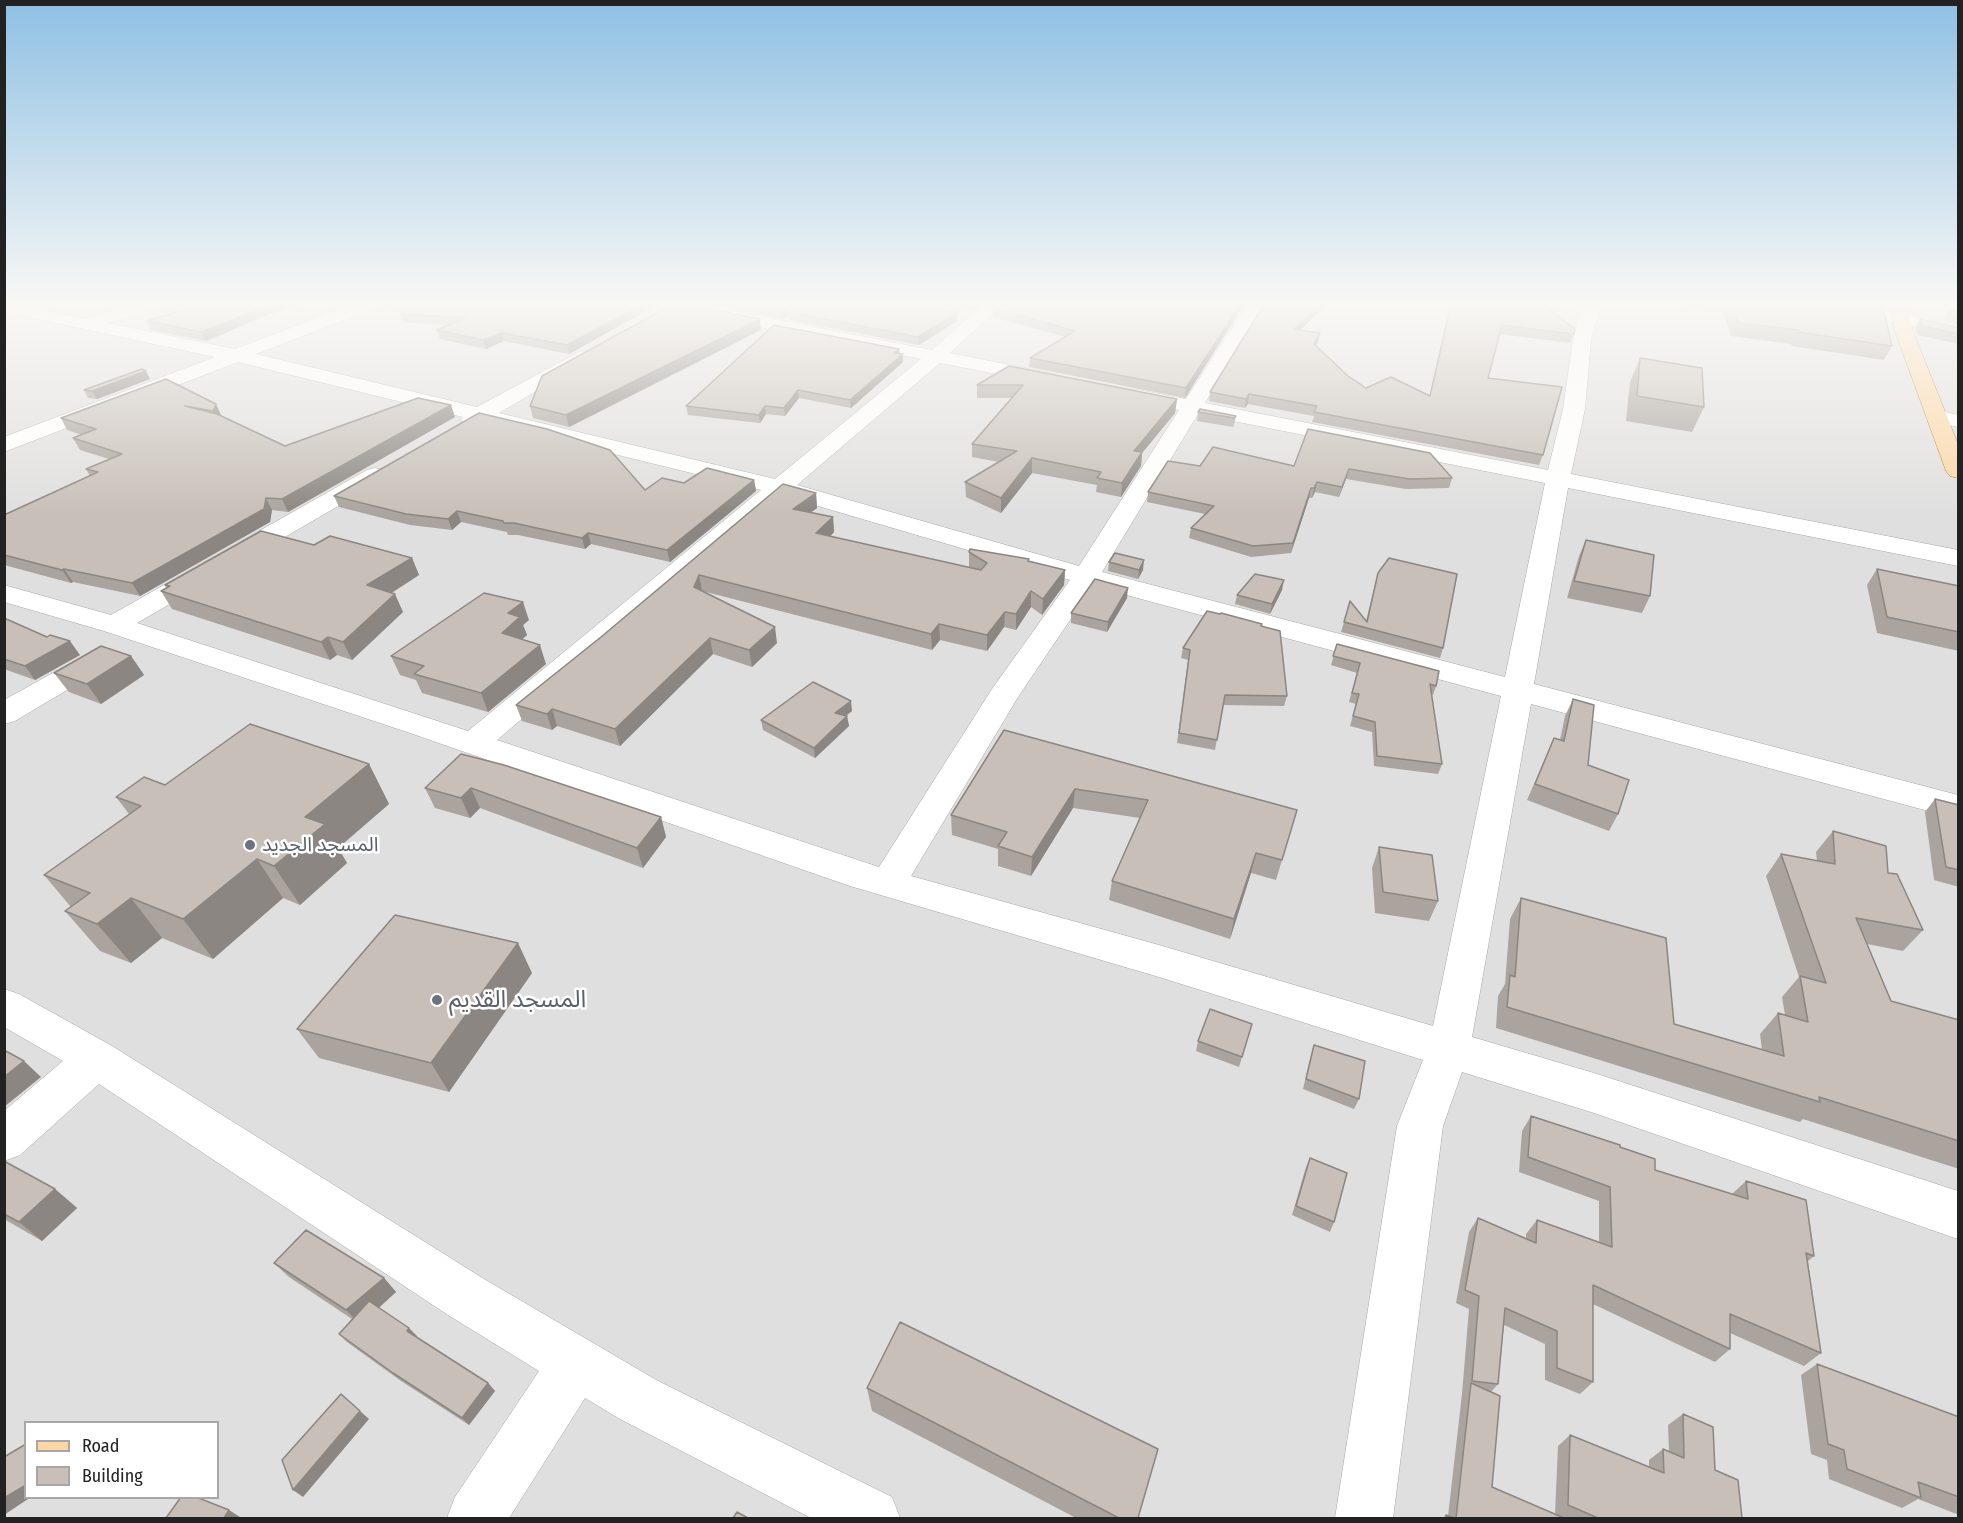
<!DOCTYPE html>
<meta charset="utf-8">
<style>
body{margin:0}
#map{position:relative;width:1963px;height:1523px;overflow:hidden;background:#f2efe9;font-family:"Fira Sans Condensed",sans-serif}
canvas{display:block}
.frame{position:absolute;inset:0;border:6px solid #222;pointer-events:none}
.legend{position:absolute;left:24px;top:1421px;width:195px;height:78px;box-sizing:border-box;background:#fff;border:2px solid #a7a7a7;margin:0;padding:8px 10px;list-style:none;font-size:18px;color:#222}
.legend li{display:flex;align-items:center;gap:12px;height:30px}
.legend b{width:30px;border:2px solid #a7a7a7}
</style>
<div id="map">
<canvas width="1963" height="1523"></canvas>
<div class="frame"></div>
<ul class="legend">
<li><b style="height:8px;background:#fcd6a4"></b>Road</li>
<li><b style="height:16px;background:#c7bfb8"></b>Building</li>
</ul>
</div>
<script>
const ctx = document.querySelector('canvas').getContext('2d');
ctx.lineJoin = 'round';
function paint(path, color) { ctx.fillStyle = color; ctx.fill(path, 'evenodd'); }
const toPath = rows => new Path2D(rows.map(r => 'M' + r).join(''));
function trace(path, color, width, dash) { ctx.strokeStyle = color; ctx.lineWidth = width; ctx.lineCap = dash ? 'butt' : 'round'; ctx.setLineDash(dash || []); ctx.stroke(path); }
function write(font, color, halo, rows, align = 'center') {
  ctx.font = font + ' "Fira Sans Condensed","Noto Sans Arabic",sans-serif'; ctx.lineWidth = 5; ctx.setLineDash([]); ctx.textBaseline = 'middle'; ctx.strokeStyle = halo; ctx.fillStyle = color; for (const [text, x, y, turn = 0] of rows) {
    ctx.save(); ctx.translate(x, y); ctx.rotate((+turn || 0) * Math.PI / 180); ctx.textAlign = isNaN(turn) ? turn : align; if (halo) ctx.strokeText(text, 0, 0); ctx.fillText(text, 0, 0); ctx.restore();
  }
}
const residential = toPath([
 [5,303,1958,303,1958,1518,5,1518],
 [26,1422,218,1422,218,1498,26,1498]
]);
const minor = toPath([
 [4,303,86,319,134,303,161,303,158,307,108,323,235,349,356,303,381,303,378,307,256,354,477,407,581,351,588,353,591,357,588,361,499,413,775,479,921,359,664,308,658,307,655,303,691,303,932,350,985,303,1004,303,950,353,1054,374,1057,378,1054,382,1047,384,940,363,797,485,1079,566,1179,410,1126,399,1123,395,1126,391,1133,389,1186,399,1248,303,1266,303,1205,403,1548,470,1563,409,1573,340,1583,303,1601,303,1591,340,1585,409,1571,474,1958,550,1958,566,1568,488,1534,684,1958,795,1958,819,1531,704,1472,1037,1594,1073,1958,1191,1958,1239,1594,1113,1462,1072,1443,1126,1393,1518,1335,1518,1397,1126,1423,1060,1159,977,850,886,410,733,104,631,4,602,4,585,111,615,367,470,375,468,383,470,387,475,383,480,137,623,468,731,761,490,483,422,472,425,464,424,461,419,463,417,238,362,4,452,4,437,215,357,4,312,4,303],
 [1198,414,1545,483,1505,677,1102,572,1198,414],
 [784,496,1070,580,992,689,879,867,497,740,784,496],
 [1093,586,1501,696,1433,1026,1159,945,911,876,1018,697,1093,586],
 [1786,303,1833,303,1900,313,1958,326,1958,336,1900,323,1795,308,1789,307,1786,303],
 [1937,410,1958,415,1958,427,1929,421,1926,416,1929,411,1937,410],
 [99,650,109,653,114,659,109,665,15,721,4,724,4,700,89,653,99,650],
 [4,989,19,994,112,1046,484,1279,658,1381,892,1497,900,1518,811,1518,620,1419,585,1398,509,1518,447,1518,455,1497,539,1371,448,1315,99,1084,20,1155,4,1161,4,1111,63,1061,4,1027,4,989]
]);
const major = toPath([
 [1887,303,1905,303,1914,334,1958,444,1958,478,1950,476,1946,471,1896,334,1887,303]
]);
const wall = toPath([
 [175,303,304,303,267,315,206,341,151,330,147,321,187,309,185,305],
 [379,303,655,303,655,306,569,354,504,341,486,349,440,339,437,330,449,325,403,322,400,314,403,312,381,307],
 [703,303,914,303,957,313,957,321,919,345,789,320,788,316,783,319],
 [954,303,982,303,973,311,954,305],
 [1245,303,1185,398,1029,367,1030,358,1065,337,993,317,993,308],
 [1265,303,1328,303,1300,330,1318,342,1316,346,1348,376,1366,388,1430,396,1448,317,1574,334,1570,343,1499,334,1488,378,1543,455,1539,465,1312,422,1314,416,1248,404,1245,408,1209,401,1210,392],
 [1668,303,1844,303,1892,346,1884,360,1792,346,1791,344,1731,336,1723,312],
 [1849,303,1874,303,1872,307],
 [1948,311,1959,311,1959,324,1943,320],
 [1920,319,1959,328,1959,344,1917,335,1915,329],
 [761,330,569,427,533,418,530,406],
 [899,354,903,354,903,362,851,408,799,398,785,416,766,414,760,423,688,415,686,406],
 [1640,358,1704,407,1692,432,1626,421,1630,382],
 [1009,366,1177,399,1175,413,1142,453,1141,466,1121,497,1096,492,1097,485,1032,473,1001,513,966,497,965,482,999,462,972,457,972,444,1011,398,977,398,977,385],
 [150,379,97,399,88,398,84,390],
 [166,379,221,416,285,446,455,417,288,512,272,510,270,522,140,596,73,582,71,583,4,565,4,515,90,476,86,469,109,459,80,450,73,438,82,435,67,430,61,418],
 [1198,412,1236,416,1234,425,1233,427,1197,421],
 [1308,429,1452,478,1449,488,1406,489,1346,479,1339,497,1315,492,1312,498,1309,498,1291,553,1251,557,1189,538,1191,528,1205,514,1147,502,1148,492,1200,466,1294,466],
 [754,480,756,491,670,562,591,544,585,549,518,535,508,535,507,532,461,522,452,530,410,525,339,507,334,496,645,490,684,483],
 [816,493,817,508,811,512,833,517,834,532,830,537,969,567,969,552,1029,562,1065,570,1064,585,1042,615,1031,607,1016,630,1004,627,987,651,940,640,932,650,702,591,777,643,752,667,713,654,620,746,557,726,552,730,522,721,516,705],
 [1586,540,1650,596,1642,613,1567,598,1579,556],
 [314,545,412,558,419,575,392,593,403,612,352,660,337,655,330,660,172,609,161,591,166,588,165,585],
 [1109,562,1143,570,1138,579,1108,571],
 [1877,569,1959,586,1959,651,1877,633,1867,585],
 [1378,573,1443,648,1440,658,1341,632,1344,622,1366,621],
 [1282,590,1270,614,1235,604,1237,595],
 [1127,598,1107,632,1071,623,1071,613],
 [4,618,80,655,35,680,4,669],
 [529,620,523,625,527,635,522,639,546,664,488,712,422,693,416,680,400,675,391,656],
 [1262,626,1287,696,1284,706,1223,705,1215,750,1177,743,1188,660,1181,658,1183,648],
 [1337,644,1436,686,1433,695,1431,695,1442,764,1438,774,1374,766,1372,732,1350,726,1356,704,1349,702,1357,673,1331,665],
 [131,656,144,675,101,704,69,692,54,673],
 [1573,699,1588,765,1618,814,1609,831,1527,800,1554,738,1560,740,1565,716],
 [852,711,846,716,847,716,849,726,815,758,763,730,761,720],
 [1004,730,1297,810,1276,880,1251,873,1230,939,1109,900,1112,881,1140,818,1073,808,1031,876,998,866,998,849,952,835,951,815],
 [461,754,661,817,666,837,643,868,480,808,470,818,435,808,425,788],
 [369,764,389,804,338,848,347,863,300,905,283,898,213,959,162,938,131,963,100,951,65,911,71,907,44,875,129,814,116,797,165,785],
 [1935,799,1959,805,1959,887,1934,880,1925,812],
 [1833,831,1888,873,1923,930,1903,951,1867,944,1891,1001,1959,1020,1959,1169,1803,1119,1800,1122,1496,1028,1498,996,1505,984,1510,919,1521,898,1674,1024,1762,1050,1760,1034,1778,1013,1785,1015,1782,997,1799,977,1766,876,1781,854,1817,861,1816,852],
 [1379,847,1438,901,1429,921,1375,913,1372,868],
 [532,973,449,1092,319,1058,297,1029],
 [1252,1024,1239,1067,1196,1051,1198,1041],
 [1314,1045,1359,1099,1354,1109,1303,1089,1311,1055],
 [1531,1116,1620,1147,1655,1170,1732,1194,1746,1181,1814,1256,1808,1261,1821,1353,1804,1366,1730,1333,1730,1349,1715,1362,1593,1304,1593,1382,1580,1394,1545,1380,1545,1344,1504,1325,1498,1384,1491,1392,1492,1487,1555,1514,1558,1446,1570,1435,1649,1467,1649,1460,1663,1449,1669,1452,1668,1425,1683,1414,1742,1518,1443,1518,1446,1515,1448,1516,1462,1394,1469,1309,1456,1303,1469,1232,1478,1218,1526,1239,1526,1234,1537,1220,1599,1243,1599,1201,1519,1172,1522,1131],
 [1310,1158,1334,1222,1330,1232,1292,1215,1306,1167],
 [4,1161,55,1189,77,1208,42,1241,4,1219],
 [274,1263,384,1278,396,1292,379,1308,416,1337,488,1383,495,1391,469,1425,401,1381,347,1342,339,1334,352,1319,289,1277],
 [1817,1364,1959,1417,1959,1515,1918,1499,1902,1508,1829,1479,1827,1460,1811,1454,1801,1375],
 [867,1388,1138,1518,1076,1518,872,1411]
]);
const shadedWall = toPath([
 [276,303,304,303,267,315,206,341,202,332,264,307],
 [645,303,655,303,655,306,569,354,567,345],
 [797,303,788,312,788,316,783,319,782,310],
 [973,303,982,303,973,311],
 [1241,303,1245,303,1185,398,1186,388],
 [1321,303,1328,303,1292,338,1294,329],
 [957,313,957,321,919,345,918,337],
 [760,319,761,330,569,427,566,415],
 [502,333,504,341,486,349,483,340],
 [1320,333,1318,342,1312,353,1314,344],
 [899,349,900,357,903,354,903,362,851,408,850,400,894,353],
 [146,371,150,379,97,399,92,391],
 [798,390,799,398,785,416,784,408],
 [1249,394,1248,404,1245,408,1246,399],
 [1177,399,1175,413,1142,453,1141,466,1121,497,1122,483,1134,451],
 [216,404,221,415,219,423,213,411],
 [451,405,455,417,288,512,282,499],
 [765,406,766,414,760,423,759,415],
 [1032,458,1032,473,1001,513,1001,498],
 [1349,469,1346,479,1339,497,1342,487],
 [754,480,756,491,670,562,667,550],
 [1317,482,1315,492,1312,498,1314,488],
 [1311,488,1309,498,1291,553,1293,543],
 [816,493,817,508,795,524,793,509],
 [266,498,272,510,270,522,140,596,132,583],
 [457,511,461,522,452,530,448,519],
 [833,517,834,532,817,549,816,533],
 [588,533,591,544,585,549,582,538],
 [412,558,419,575,375,603,367,585],
 [1144,560,1143,570,1138,579,1139,570],
 [64,569,73,582,71,583,62,570],
 [1065,570,1064,585,1042,615,1043,599],
 [699,575,702,591,694,587],
 [1284,580,1282,590,1270,614,1272,604],
 [1128,588,1127,598,1107,632,1108,622],
 [1031,591,1031,607,1016,630,1016,614],
 [395,594,403,612,352,660,343,642],
 [523,602,529,620,523,625,527,635,509,651,502,633,508,613],
 [1005,612,1004,627,987,651,987,635],
 [939,624,940,640,932,650,931,634],
 [775,627,777,643,752,667,749,650],
 [328,637,337,655,330,660,321,642],
 [710,638,713,654,620,746,615,729],
 [70,641,80,655,35,680,25,666],
 [540,645,546,664,488,712,481,693],
 [131,656,144,675,101,704,87,684],
 [851,701,852,711,836,723,835,713],
 [552,709,557,726,552,730,547,714],
 [847,716,849,726,815,758,814,748],
 [369,764,389,804,338,848,347,863,300,905,274,866,305,817],
 [471,788,480,808,470,818,461,798],
 [1075,789,1073,808,1031,876,1032,857],
 [661,817,666,837,643,868,637,848],
 [1256,853,1251,873,1230,939,1234,919],
 [257,859,283,898,213,959,183,919],
 [131,898,162,938,131,963,97,924],
 [518,943,532,973,449,1092,431,1063],
 [24,1061,41,1077,4,1107,4,1077],
 [55,1189,77,1208,42,1241,19,1222],
 [384,1278,396,1292,360,1324,346,1310],
 [409,1328,417,1336,414,1339,407,1331],
 [488,1383,495,1391,469,1425,462,1418],
 [360,1411,369,1419,303,1497,293,1490],
 [26,1485,26,1497,31,1497,4,1515,4,1498],
 [229,1510,240,1517,239,1518,224,1518]
]);
const building = toPath([
 [185,303,276,303,264,307,202,332,147,321,196,306,185,303],
 [398,303,645,303,567,345,502,333,483,340,437,330,465,318,400,314,412,306,398,303],
 [675,303,680,303,760,319,566,415,530,406,542,376,675,303],
 [744,303,797,303,782,310,744,303],
 [797,303,914,303,957,313,918,337,788,312,797,303],
 [998,303,1241,303,1186,388,1030,358,1075,331,993,308,998,303],
 [1265,303,1321,303,1294,329,1320,333,1314,344,1348,376,1366,388,1391,377,1430,396,1448,317,1453,303,1542,303,1575,329,1574,334,1502,325,1488,378,1562,387,1543,455,1314,412,1317,406,1249,394,1246,399,1210,392,1265,303],
 [1731,303,1844,303,1883,308,1892,346,1798,332,1798,330,1738,323,1731,303],
 [1948,311,1959,311,1959,314,1948,311],
 [1920,319,1959,328,1959,334,1922,326,1920,319],
 [774,325,899,349,894,353,903,354,850,400,798,390,784,408,765,406,759,415,686,406,774,325],
 [1640,358,1702,368,1704,407,1637,396,1640,358],
 [1009,366,1177,399,1134,451,1142,452,1122,483,1097,478,1101,472,1032,458,1001,498,965,482,1017,451,972,444,1023,385,977,385,1009,366],
 [142,369,146,371,92,391,84,390,142,369],
 [166,379,216,404,213,411,185,406,217,414,285,446,418,398,451,405,282,499,266,498,264,509,132,583,64,569,62,570,4,555,4,515,98,472,86,469,122,454,73,438,96,429,61,418,166,379],
 [1200,409,1236,416,1234,418,1198,412,1200,409],
 [479,413,547,429,610,450,645,490,662,478,684,483,707,468,754,480,667,550,588,533,582,538,514,523,504,523,503,521,457,511,448,519,406,514,334,496,479,413],
 [1308,429,1430,453,1452,478,1409,479,1349,469,1342,487,1317,482,1314,488,1311,488,1293,543,1253,546,1191,528,1214,506,1148,492,1168,461,1200,466,1213,447,1294,466,1308,429],
 [783,484,816,493,793,509,833,517,816,533,981,570,987,563,969,552,970,549,1029,559,1028,561,1065,570,1043,599,1031,591,1016,614,1005,612,987,635,939,624,931,634,699,575,694,587,775,627,749,650,710,638,615,729,552,709,547,714,516,705,601,637,783,484],
 [261,531,314,545,330,536,412,558,367,585,395,594,343,642,328,637,321,642,161,591,170,586,165,585,261,531],
 [1586,540,1654,555,1650,596,1574,581,1586,540],
 [1115,553,1144,560,1139,570,1109,562,1115,553],
 [1389,558,1457,574,1443,648,1344,622,1350,601,1367,622,1378,573,1389,558],
 [1877,569,1959,586,1959,632,1887,617,1877,569],
 [1255,574,1284,580,1272,604,1237,595,1255,574],
 [1095,579,1128,588,1108,622,1071,613,1095,579],
 [484,593,523,602,508,613,520,617,502,633,540,645,481,693,414,674,424,666,391,656,484,593],
 [1207,611,1220,614,1221,613,1262,624,1261,626,1280,631,1287,696,1225,695,1217,740,1179,733,1190,650,1183,648,1207,611],
 [4,618,47,637,50,635,70,641,25,666,4,659,4,618],
 [1337,644,1439,671,1436,686,1430,684,1442,764,1377,756,1375,722,1353,716,1359,694,1352,693,1360,663,1333,656,1337,644],
 [101,646,131,656,87,684,54,673,101,646],
 [813,682,851,701,835,713,847,716,814,748,761,720,813,682],
 [1573,699,1594,705,1588,765,1629,780,1618,814,1535,784,1554,738,1564,741,1573,699],
 [250,724,369,764,305,817,325,824,274,866,257,859,183,919,131,898,97,924,65,911,90,893,44,875,141,806,116,797,144,777,165,785,250,724],
 [1004,730,1297,810,1282,860,1256,853,1234,919,1112,881,1148,800,1075,789,1032,857,998,846,1007,832,951,815,1004,730],
 [461,754,504,765,661,817,637,848,471,788,461,798,425,788,461,754],
 [1935,799,1959,805,1959,870,1946,867,1935,799],
 [1833,831,1886,846,1888,873,1897,874,1923,930,1856,918,1891,1001,1959,1020,1959,1141,1819,1097,1820,1102,1507,1007,1510,975,1515,977,1521,898,1666,938,1674,1024,1784,1056,1778,1013,1808,1022,1800,976,1826,983,1781,854,1835,864,1833,831],
 [1379,847,1432,855,1438,901,1383,892,1379,847],
 [395,915,518,943,431,1063,297,1029,395,915],
 [1210,1009,1252,1024,1242,1057,1198,1041,1210,1009],
 [1314,1045,1365,1061,1359,1099,1306,1079,1314,1045],
 [4,1050,24,1061,4,1077,4,1050],
 [1531,1116,1620,1145,1620,1147,1655,1159,1655,1170,1748,1199,1746,1181,1806,1200,1814,1256,1806,1253,1821,1353,1730,1314,1730,1349,1593,1285,1593,1382,1557,1368,1557,1331,1505,1308,1498,1384,1472,1381,1479,1296,1465,1290,1478,1218,1536,1243,1537,1220,1612,1247,1610,1187,1528,1157,1531,1116],
 [1310,1158,1347,1173,1334,1222,1296,1206,1310,1158],
 [4,1161,55,1189,19,1222,4,1214,4,1161],
 [306,1230,384,1278,346,1310,274,1263,306,1230],
 [369,1301,409,1328,407,1331,488,1383,462,1418,393,1373,339,1334,369,1301],
 [900,1322,1158,1449,1138,1518,1119,1518,867,1388,900,1322],
 [1817,1364,1959,1417,1959,1497,1918,1482,1921,1498,1847,1469,1844,1450,1828,1444,1817,1364],
 [1471,1383,1500,1396,1492,1487,1564,1518,1456,1518,1471,1383],
 [341,1394,360,1411,293,1490,282,1460,341,1394],
 [1683,1414,1713,1427,1715,1470,1738,1480,1742,1518,1598,1518,1568,1505,1570,1435,1664,1473,1663,1449,1684,1458,1683,1414],
 [26,1444,26,1485,4,1498,4,1457,26,1444],
 [181,1497,196,1497,229,1510,224,1518,166,1518,181,1497],
 [737,1512,748,1518,733,1518,737,1512],
 [1446,1515,1454,1518,1446,1518,1446,1515]
]);
const markers = [
 [250,845,6,"#6b7280"],
 [437,1000,6,"#6b7280"]
];
const worshipNames = [
 ["المسجد الجديد",262,845]
];
const nearWorshipnames = [
 ["المسجد القديم",449,1000]
];
paint(residential, '#e0dfdf');
trace(minor, '#a9a9a9', 1);
trace(major, '#a06b00', 1);
paint(minor, '#fff');
paint(major, '#fcd6a4');
paint(wall, '#aba49e');
paint(shadedWall, '#8b8681');
paint(building, '#c7bfb8');
trace(building, '#8b8681', 1.5);
const sky = ctx.createLinearGradient(0, 0, 0, 516);
sky.addColorStop(0, '#8fc0e4');
sky.addColorStop(0.59, '#f9f8f5');
sky.addColorStop(1, '#f9f8f500');
ctx.fillStyle = sky;
ctx.fillRect(0, 0, 1963, 516);
for (const [x, y, r, color] of markers) { const dot = new Path2D(); dot.arc(x, y, r, 0, 2 * Math.PI); ctx.fillStyle = color; ctx.fill(dot); trace(dot, '#fff', 2); }
write('20px', '#5b616d', '#fff', worshipNames, 'left');
write('24px', '#5b616d', '#fff', nearWorshipnames, 'left');
</script>
